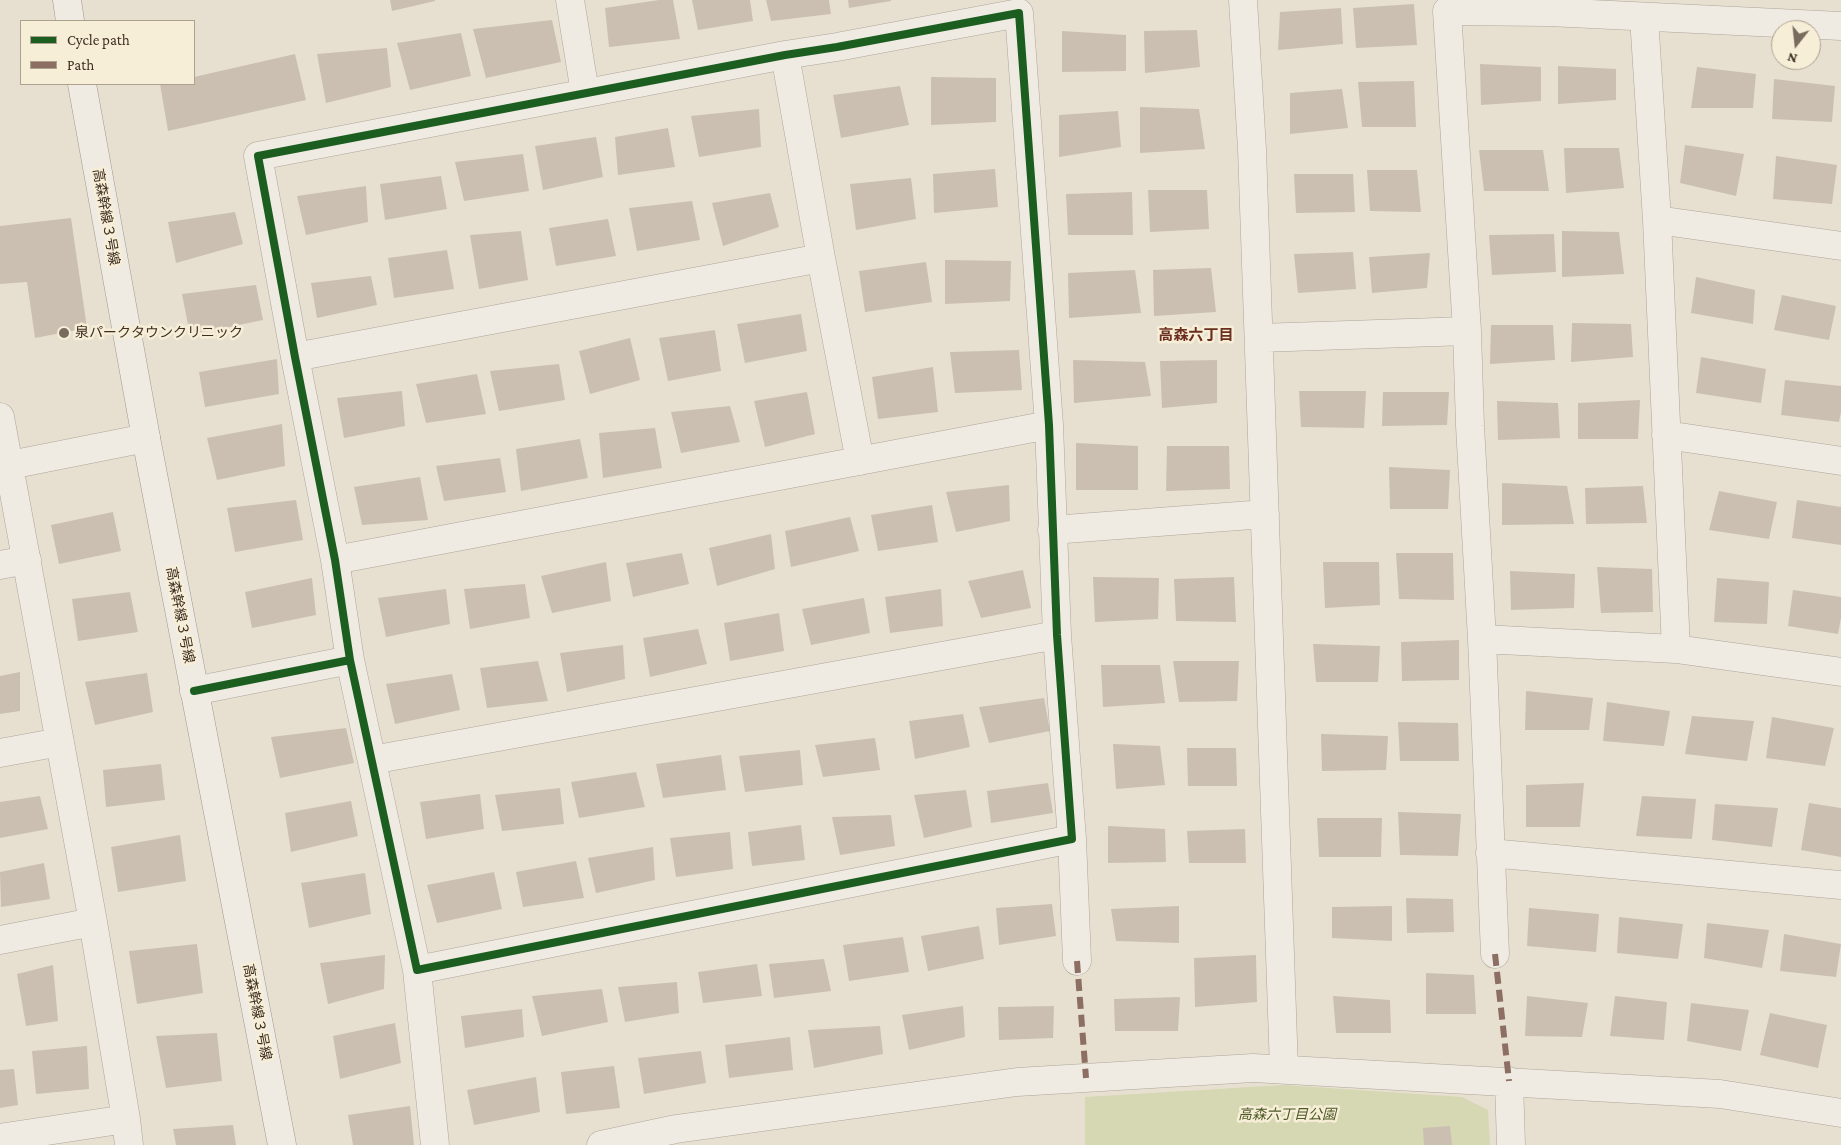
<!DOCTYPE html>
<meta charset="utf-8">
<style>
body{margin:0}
#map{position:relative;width:1841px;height:1145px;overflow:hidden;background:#e7e0d1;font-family:"Crimson Pro",serif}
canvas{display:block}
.legend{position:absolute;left:20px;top:20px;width:175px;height:65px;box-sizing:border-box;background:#f7eed8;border:1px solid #ada18e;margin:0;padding:6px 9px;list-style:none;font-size:15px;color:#3d2e20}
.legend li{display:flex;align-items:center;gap:10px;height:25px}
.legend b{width:25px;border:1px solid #ada18e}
.north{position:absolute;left:1771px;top:20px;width:50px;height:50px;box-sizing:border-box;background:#f7eed8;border:1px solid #ada18e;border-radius:50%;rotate:196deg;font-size:14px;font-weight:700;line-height:20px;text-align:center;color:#3d2e20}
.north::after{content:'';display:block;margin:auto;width:18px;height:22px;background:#786c5e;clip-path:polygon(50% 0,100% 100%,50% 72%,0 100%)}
</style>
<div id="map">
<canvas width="1841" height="1145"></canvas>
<ul class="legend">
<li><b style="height:6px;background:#1b5e20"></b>Cycle path</li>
<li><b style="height:6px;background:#8d6e63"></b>Path</li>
</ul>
<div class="north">N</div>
</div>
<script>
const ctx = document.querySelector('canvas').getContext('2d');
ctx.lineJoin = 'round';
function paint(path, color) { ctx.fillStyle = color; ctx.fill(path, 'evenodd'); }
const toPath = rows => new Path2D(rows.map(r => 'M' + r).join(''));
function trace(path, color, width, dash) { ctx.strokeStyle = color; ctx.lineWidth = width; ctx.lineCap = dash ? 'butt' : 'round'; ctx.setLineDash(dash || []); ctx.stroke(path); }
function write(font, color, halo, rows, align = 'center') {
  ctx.font = font + ' "Crimson Pro","Noto Sans JP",serif'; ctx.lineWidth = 5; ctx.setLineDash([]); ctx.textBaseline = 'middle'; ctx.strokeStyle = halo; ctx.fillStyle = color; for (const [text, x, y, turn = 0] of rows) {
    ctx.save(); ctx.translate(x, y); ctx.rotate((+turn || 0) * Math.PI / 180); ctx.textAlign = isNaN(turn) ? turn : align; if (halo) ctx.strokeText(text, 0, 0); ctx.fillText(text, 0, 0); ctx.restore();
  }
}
const green = toPath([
 [1284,1085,1462,1097,1488,1110,1490,1145,1085,1145,1085,1097]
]);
const building = toPath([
 [390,0,435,0,435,1,392,11],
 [659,0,673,0,680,39,609,47,605,8],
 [692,0,750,0,753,21,698,30],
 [766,0,829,0,831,14,771,21],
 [848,0,891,0,891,1,849,8],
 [1414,4,1417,45,1356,48,1353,8],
 [1341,8,1343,44,1278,50,1280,12],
 [552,20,561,62,486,78,473,29],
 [1197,30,1200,67,1145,73,1144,31],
 [1062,31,1126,35,1126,71,1062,72],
 [461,33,471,76,410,90,397,43],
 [387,48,391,87,326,103,317,54],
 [295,54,306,100,168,131,160,84,194,84,194,77],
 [1480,64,1541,67,1541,101,1481,105],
 [1558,66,1616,69,1616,100,1558,104],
 [1697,67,1756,74,1753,108,1691,108],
 [931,77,996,78,996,122,931,125],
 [1774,79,1835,86,1832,122,1772,119],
 [1414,81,1416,127,1362,127,1358,82],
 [900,86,909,125,841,138,833,95],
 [1342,89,1348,128,1290,134,1290,93],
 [1140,107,1199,109,1205,149,1140,153],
 [759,109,761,147,699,157,691,116],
 [1118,111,1121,147,1059,157,1059,115],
 [668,128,675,167,618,175,615,137],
 [596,137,603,177,543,190,535,146],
 [1685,145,1744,154,1736,196,1680,183],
 [1564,148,1619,148,1624,188,1566,193],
 [1479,150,1543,150,1549,191,1484,191],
 [523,154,529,191,464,201,455,162],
 [1776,156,1837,165,1832,204,1773,199],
 [995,169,998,207,934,213,933,174],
 [1367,170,1417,170,1421,212,1370,211],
 [1294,174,1353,174,1355,212,1296,213],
 [441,176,447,209,385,220,380,184],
 [911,178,916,219,856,230,850,184],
 [366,186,368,222,306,235,297,196],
 [1148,190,1207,190,1209,229,1150,232],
 [1132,192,1133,235,1068,235,1066,194],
 [770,193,779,227,723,246,712,203],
 [692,201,700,240,637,251,629,208],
 [235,212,243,244,176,263,168,222],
 [71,218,87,328,35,338,27,282,0,284,0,226],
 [608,219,616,256,556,266,549,228],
 [521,231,528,280,479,289,470,235],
 [1562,231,1619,232,1624,274,1562,277],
 [1554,234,1556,272,1492,275,1489,235],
 [447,250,454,289,394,298,388,258],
 [1353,252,1356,289,1298,293,1294,254],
 [1430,253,1427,288,1372,293,1369,257],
 [945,260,1011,261,1010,301,945,304],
 [926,262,932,302,865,312,859,271],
 [1211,268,1216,312,1154,316,1153,270],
 [1135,270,1141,313,1069,318,1068,273],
 [371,276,377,305,317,318,311,283],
 [1696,277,1755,290,1753,324,1691,313],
 [256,285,263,320,190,335,182,294],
 [1782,295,1836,306,1829,340,1774,330],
 [801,314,807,351,745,363,737,324],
 [1572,323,1631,324,1633,357,1571,362],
 [1491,325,1553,325,1555,360,1490,364],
 [715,330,721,371,668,381,659,338],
 [630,338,640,380,590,394,579,351],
 [1019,350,1022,390,955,393,950,352],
 [1701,357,1766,369,1761,403,1696,393],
 [277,359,279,394,205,407,199,372],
 [1073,360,1145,362,1151,396,1074,403],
 [1217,360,1217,403,1162,408,1160,361],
 [559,364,565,400,499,411,490,371],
 [933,367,938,412,878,419,872,377],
 [477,374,486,414,426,423,416,384],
 [1785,380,1841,386,1841,412,1839,422,1781,415],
 [402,391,405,426,344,438,337,398],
 [1299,391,1366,391,1364,428,1301,427],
 [807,392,815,434,765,447,754,401],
 [1383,392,1449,392,1447,425,1382,426],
 [1640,400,1638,439,1578,439,1578,403],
 [1497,401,1558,403,1560,438,1498,440],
 [730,406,740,442,681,453,671,412],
 [282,424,285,466,217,480,207,438],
 [655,428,662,468,603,478,599,433],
 [580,439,588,478,521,491,516,449],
 [1076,443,1138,446,1138,490,1076,490],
 [1167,446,1229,446,1230,489,1166,491],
 [500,458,506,492,444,501,436,466],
 [1389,467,1450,470,1448,509,1390,509],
 [420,477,428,520,362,525,354,487],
 [1502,483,1567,486,1574,524,1502,525],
 [1009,485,1010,521,956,532,946,492],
 [1643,486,1647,523,1586,524,1585,488],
 [1719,491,1777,502,1769,539,1709,530],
 [296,500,303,540,235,552,227,508],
 [1797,500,1841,507,1841,545,1792,538],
 [932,505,938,542,878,551,871,515],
 [113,512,121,551,59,564,51,525],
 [850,517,859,551,791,567,785,531],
 [771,534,775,569,717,586,709,548],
 [682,553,689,584,633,597,626,563],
 [1396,553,1453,553,1454,600,1399,599],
 [606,562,611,601,552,613,541,576],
 [1323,562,1379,562,1380,605,1325,608],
 [1597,567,1652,569,1653,612,1601,613],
 [1023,570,1031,608,981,618,968,581],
 [1510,571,1575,574,1574,608,1511,610],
 [1093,577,1159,578,1158,619,1095,622],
 [1234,577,1236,622,1176,621,1174,579],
 [312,578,316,615,252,628,245,592],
 [1717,578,1769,582,1767,624,1714,622],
 [525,584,530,618,470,629,464,589],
 [446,589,450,624,386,637,378,598],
 [941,589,943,626,890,633,885,597],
 [1793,590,1841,597,1841,618,1838,634,1788,626],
 [130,592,138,632,78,641,72,599],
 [864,598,870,633,811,645,802,609],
 [779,613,784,651,730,661,724,623],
 [698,629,707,664,650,677,643,638],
 [1459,640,1459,680,1402,681,1401,642],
 [1313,644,1380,646,1378,682,1316,682],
 [623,645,625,679,567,692,560,653],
 [538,661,548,701,487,708,480,668],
 [1173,661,1239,661,1237,701,1179,702],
 [1101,665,1160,665,1165,703,1103,707],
 [20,672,20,711,0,714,0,676],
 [147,673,153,712,95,725,85,682],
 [452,674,460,710,395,724,386,684],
 [1526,691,1593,698,1589,730,1525,730],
 [1044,698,1050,731,989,743,979,707],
 [1607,702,1670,711,1664,746,1603,741],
 [963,714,970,747,915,759,909,721],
 [1692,716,1754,721,1747,761,1685,754],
 [1772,717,1834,728,1825,766,1766,758],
 [1398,722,1458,723,1459,761,1400,761],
 [346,728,354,763,280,778,271,737],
 [1321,734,1388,736,1386,770,1322,771],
 [875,738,880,770,823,777,815,745],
 [1113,744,1160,746,1165,785,1116,789],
 [1187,748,1236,748,1237,786,1188,786],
 [800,750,803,785,745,792,739,756],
 [721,755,726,790,663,798,656,764],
 [161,764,165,800,106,807,103,770],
 [636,772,645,807,579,818,571,782],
 [1048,783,1053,813,991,823,987,791],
 [1584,783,1580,827,1526,827,1526,785],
 [560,788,564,824,502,831,495,795],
 [966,790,972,827,924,838,914,795],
 [480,794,484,829,426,839,420,802],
 [40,796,48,829,0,838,0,802],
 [1642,796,1696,799,1692,839,1636,836],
 [351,801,358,836,291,852,285,813],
 [1809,803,1841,808,1841,857,1801,850],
 [1715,804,1778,808,1772,847,1712,840],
 [1398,812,1461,814,1458,856,1400,855],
 [891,815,895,846,840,855,832,817],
 [1317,818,1382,818,1381,857,1319,857],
 [801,825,805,860,752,866,748,832],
 [1108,826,1165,829,1166,862,1108,863],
 [1245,829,1246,863,1189,863,1187,831],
 [730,832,733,869,676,877,670,838],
 [180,835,186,881,118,892,111,847],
 [653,847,655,880,596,893,588,858],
 [576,861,584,898,523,907,516,872],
 [44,863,50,899,1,907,0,872],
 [494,872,502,909,437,923,427,885],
 [365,873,371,914,309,928,301,883],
 [1406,898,1453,899,1454,932,1407,933],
 [1052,904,1056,936,999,945,996,908],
 [1179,906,1179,943,1116,941,1111,909],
 [1392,906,1392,941,1332,938,1332,907],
 [1529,908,1599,914,1596,952,1527,946],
 [1619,917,1683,924,1678,959,1617,953],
 [1707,923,1769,930,1762,968,1704,958],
 [979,926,984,959,928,971,921,936],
 [1784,934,1841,944,1836,977,1780,971],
 [903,937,909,972,849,981,843,945],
 [197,944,203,993,137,1004,129,951],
 [385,955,384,989,328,1004,320,963],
 [1256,955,1257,1002,1195,1007,1194,958],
 [824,959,831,991,774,998,769,964],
 [757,964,762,996,703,1003,698,972],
 [53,965,58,1021,26,1026,17,974],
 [1426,973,1474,975,1476,1014,1426,1014],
 [677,982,679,1013,625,1022,618,987],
 [602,989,608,1022,542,1036,532,996],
 [1333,996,1390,1000,1391,1033,1336,1033],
 [1527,996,1588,1003,1582,1037,1525,1036],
 [1615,996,1667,1002,1664,1040,1610,1036],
 [1180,997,1178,1031,1115,1031,1114,999],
 [1691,1003,1749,1010,1741,1051,1687,1041],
 [963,1006,965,1037,909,1050,902,1015],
 [1054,1006,1053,1038,999,1040,998,1007],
 [522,1009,524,1037,465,1048,461,1016],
 [1770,1013,1827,1025,1818,1068,1760,1055],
 [395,1023,401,1063,340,1079,333,1036],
 [880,1026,883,1054,814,1068,808,1030],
 [217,1033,222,1081,166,1088,156,1036],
 [790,1037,793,1070,729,1078,725,1045],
 [87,1046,89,1089,36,1094,32,1051],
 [701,1051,706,1083,644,1094,638,1058],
 [614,1066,620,1108,566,1114,561,1072],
 [14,1069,18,1105,0,1108,0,1070],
 [536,1077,540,1112,474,1125,467,1090],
 [410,1106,414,1145,353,1145,348,1115],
 [233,1125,236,1145,176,1145,173,1129],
 [1450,1126,1452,1145,1424,1145,1423,1128]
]);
const street = toPath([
 [570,0,585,93],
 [1243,0,1252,149,1284,1069],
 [1644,17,1657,220],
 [785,55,821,258,860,461],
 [1259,338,1467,331],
 [295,357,821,258],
 [0,417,93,922,126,1119,129,1145],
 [1666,435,1841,461],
 [10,465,146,438],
 [1052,530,1265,514],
 [335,560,1049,425],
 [0,565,27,560],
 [1482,639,1676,649,1841,672],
 [1676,649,1657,220,1841,246],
 [194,691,350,660,417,970,1072,839,1057,635,1049,425,1019,13,837,47,785,55,258,156,295,357,335,560,350,660],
 [0,753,60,742],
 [372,760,1057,635],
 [1072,839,1077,961],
 [1490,853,1841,885],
 [0,940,93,922],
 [1495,954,1482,639,1470,426,1467,331,1447,11,1549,12,1841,26],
 [417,970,435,1145],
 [1509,1081,1511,1145],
 [0,1138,126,1119],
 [601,1145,676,1129,1017,1082,1253,1068,1720,1094,1841,1113]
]);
const secondary = toPath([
 [67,0,70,21],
 [82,84,146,438,282,1145]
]);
const quiet = toPath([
 [1495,954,1509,1081],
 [1077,961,1086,1078]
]);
const cycleway = toPath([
 [194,691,350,660,417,970,1072,839,1057,635,1049,425,1019,13,837,47,785,55,258,156,295,357,335,560,350,660]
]);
const markers = [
 [64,333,6,"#786c5e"]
];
const streetNames = [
 ["高森幹線３号線",106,217,80],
 ["高森幹線３号線",180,615,79],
 ["高森幹線３号線",257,1012,79]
];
const poiNames = [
 ["泉パークタウンクリニック",75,333]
];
const parkNames = [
 ["高森六丁目公園",1287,1115]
];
const neighbourhoodNames = [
 ["高森六丁目",1196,335]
];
paint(green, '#d6d7b3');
paint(building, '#cbbfb2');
trace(street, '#ada599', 29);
trace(secondary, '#9c958a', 29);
trace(street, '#efebe3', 28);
trace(secondary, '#efebe3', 28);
trace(quiet, '#8d6e63', 6, [12, 6]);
trace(cycleway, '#1b5e20', 8);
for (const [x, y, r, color] of markers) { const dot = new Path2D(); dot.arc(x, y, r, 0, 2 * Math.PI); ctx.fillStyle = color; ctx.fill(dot); trace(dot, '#f7eed8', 2); }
write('14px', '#3d2e20', '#f7eed8', streetNames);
write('14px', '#3d2e20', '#f7eed8', poiNames, 'left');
write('italic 14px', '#4d5a26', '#f7eed8', parkNames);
write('bold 15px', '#6b2e1e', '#f7eed8', neighbourhoodNames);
</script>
